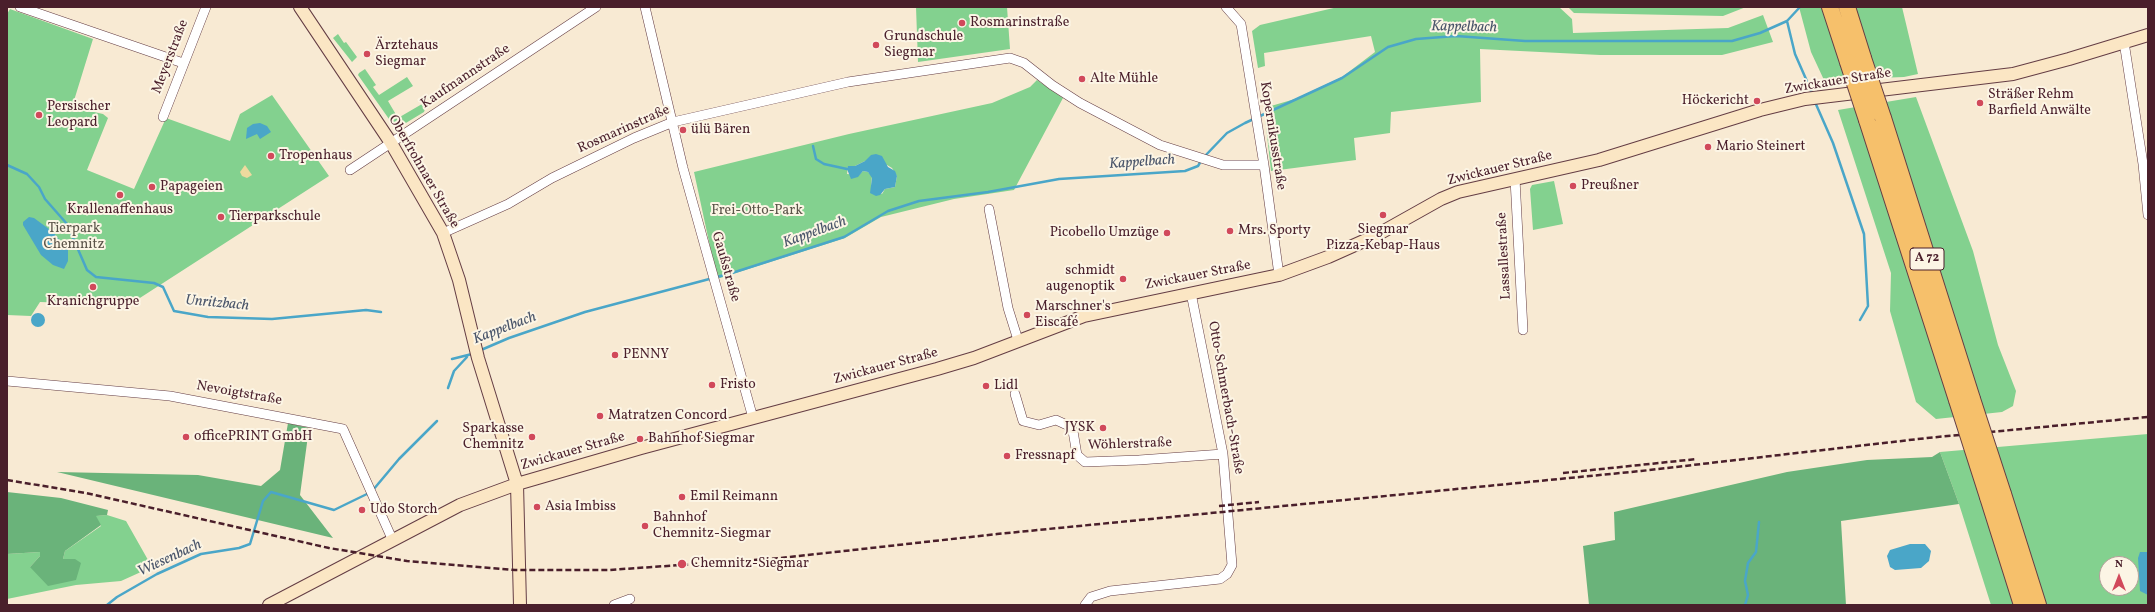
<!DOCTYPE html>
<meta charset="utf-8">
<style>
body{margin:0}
#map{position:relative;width:2155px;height:612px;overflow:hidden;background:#f8ead3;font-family:Vollkorn,serif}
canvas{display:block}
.frame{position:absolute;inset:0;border:8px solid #4a1f2b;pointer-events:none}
.north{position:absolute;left:2099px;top:556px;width:40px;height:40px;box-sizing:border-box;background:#fcf5e5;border:1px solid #b59f9b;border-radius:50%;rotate:0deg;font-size:11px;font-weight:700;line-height:16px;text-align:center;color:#4a1f2b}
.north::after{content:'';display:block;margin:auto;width:14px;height:18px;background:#d1495b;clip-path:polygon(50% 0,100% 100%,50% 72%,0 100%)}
</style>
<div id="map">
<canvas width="2155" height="612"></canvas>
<div class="frame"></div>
<div class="north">N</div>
</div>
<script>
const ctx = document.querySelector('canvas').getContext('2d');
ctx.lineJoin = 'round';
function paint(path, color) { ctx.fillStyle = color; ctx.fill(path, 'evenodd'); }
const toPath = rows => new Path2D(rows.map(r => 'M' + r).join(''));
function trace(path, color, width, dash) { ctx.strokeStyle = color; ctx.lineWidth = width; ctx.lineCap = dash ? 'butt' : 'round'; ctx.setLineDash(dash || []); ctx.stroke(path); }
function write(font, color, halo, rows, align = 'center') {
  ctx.font = font + ' Vollkorn,serif'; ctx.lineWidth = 4; ctx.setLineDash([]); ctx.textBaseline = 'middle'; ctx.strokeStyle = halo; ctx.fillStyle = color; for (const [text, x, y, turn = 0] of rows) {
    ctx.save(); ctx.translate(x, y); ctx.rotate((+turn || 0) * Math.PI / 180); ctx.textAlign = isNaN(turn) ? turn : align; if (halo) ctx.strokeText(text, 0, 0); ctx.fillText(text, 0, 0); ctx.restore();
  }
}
const green = toPath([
 [916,7,1007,7,1010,49,918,62],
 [1338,7,1559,7,1572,19,1573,33,1728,28,1763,15,1773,42,1722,55,1600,55,1480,49,1481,102,1391,112,1390,133,1354,138,1356,160,1271,171,1264,108,1295,99,1342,77,1375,52,1371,36,1264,53,1265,66,1258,68,1252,31,1260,25],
 [1568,7,1746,7,1723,16,1574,13],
 [1799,7,1902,7,1918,74,1904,77,1824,80,1811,52],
 [10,9,93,39,72,107,103,114,108,118,87,170,134,189,166,118,230,141,240,114,272,95,329,176,129,305,40,302,31,316,7,315,7,14],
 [338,34,344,43,346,42,357,57,352,62,333,38],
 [365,69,376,85,373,87,379,95,407,77,413,86,388,101,398,118,422,104,425,109,424,112,396,129,358,75,359,73],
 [1037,80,1063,98,1014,190,954,199,881,217,845,238,717,279,694,172,849,134,992,103,1030,87],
 [865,161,887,165,892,168,897,176,895,187,885,189,882,194,871,186,872,176,868,172,863,171,859,175,847,174,848,166,855,166],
 [1916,97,1973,251,1998,345,2016,391,2013,406,2002,412,1936,419,1916,402,1890,311,1891,273,1838,110],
 [1554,181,1563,224,1533,230,1530,189,1532,185],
 [2148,434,2148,605,1991,605,1959,504,1940,452],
 [2107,564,2131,564,2131,588,2107,588],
 [107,515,126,521,152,567,121,581,76,585,7,599,7,554,40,552,40,556,30,567,75,559,63,559,65,551,101,526,95,516]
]);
const forest = toPath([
 [288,423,309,428,300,495,333,538,57,472,198,475,261,486,280,470],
 [1940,452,1959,504,1841,521,1846,605,1589,605,1583,546,1615,540,1614,512,1787,472,1867,460,1932,457],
 [7,492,61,498,108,510,107,515,96,516,101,525,65,551,63,559,75,559,81,563,76,580,48,586,30,567,40,556,40,552,7,554]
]);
const sand = toPath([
 [245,165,252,175,247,178,242,176,240,172]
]);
const water = toPath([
 [260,123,267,126,271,132,260,139,257,134,246,139,247,128,253,124],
 [876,154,882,156,888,167,895,171,897,176,895,187,885,189,880,195,876,196,870,193,872,178,868,172,863,171,858,177,851,179,847,169,848,166,855,166,865,161,871,155],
 [29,217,34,218,53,232,68,250,68,261,64,269,53,265,41,255,23,225,23,222],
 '31 320a7 7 0 1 1 14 0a7 7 0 1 1-14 0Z',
 [1910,544,1925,544,1931,551,1929,561,1921,568,1895,570,1890,567,1887,556,1890,550],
 [2140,552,2148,552,2148,595,2140,591,2138,558]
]);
const stream = toPath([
 [1787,21,1795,54,1813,95],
 [1815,102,1833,143,1864,234,1868,306,1860,320],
 [813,146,816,159,824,164,847,169],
 [1204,157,1227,133,1245,123,1342,78,1388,47,1416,39,1456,36,1525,41,1732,41,1760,33,1787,21,1800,7],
 [7,165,27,174,39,187,45,199,67,224,87,270,96,277,154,283,163,287,174,311,208,317,272,319,366,310,381,312],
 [481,350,509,338,585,312,732,273,844,237,888,211,919,201,988,192,1059,179,1185,171,1198,166,1201,161],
 [452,359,472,354],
 [448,388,454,371,467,357],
 [373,490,399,459,437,421],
 [107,605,117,597,157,574,201,554,239,548,250,544,263,501,271,492,334,510,369,493],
 [1745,605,1748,595,1745,581,1748,563,1756,552,1759,522]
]);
const minor = toPath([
 [20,7,183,63],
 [645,7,683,168,753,418],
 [1226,7,1241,24,1264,165,1279,275],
 [2124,42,2143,164,2148,215],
 [163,117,206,7],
 [350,170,596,7],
 [1515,179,1523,330],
 [989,209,1008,308,1018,340],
 [443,233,508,204,552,178,634,138,673,122,848,82,1010,58,1024,63,1052,85,1080,103,1160,145,1223,165,1264,165],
 [7,381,170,396,343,429,393,541],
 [1015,394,1023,421,1039,425,1056,420,1069,426,1073,431,1077,455,1085,462,1139,460,1223,454],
 [614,605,630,599],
 [1085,605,1091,597,1110,591,1220,579,1227,574,1232,565,1223,454,1191,293]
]);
const secondary = toPath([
 [300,7,391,143,443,233,459,280,478,358,517,484,520,605],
 [269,605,460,505,517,484,641,448,937,369,974,358,1084,316,1279,275,1328,257,1375,236,1441,199,1458,192,1599,160,1760,110,1805,99,2013,74,2069,59,2148,35]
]);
const motorway = toPath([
 [1830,7,1848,62],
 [1847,7,1863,58],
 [1883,118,1972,399],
 [1867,120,1957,400],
 [2003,494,2038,605],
 [1988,497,2022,605]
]);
const rail = toPath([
 [1563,473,1697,459],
 [7,480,86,493,329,548,407,561,515,570,609,570,781,558,997,534,1641,471,1927,438,2148,417],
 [1219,506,1259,502]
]);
const motorwayBridge = toPath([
 [1863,58,1883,118],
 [1848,62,1867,120],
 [1972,399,2003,494],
 [1957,400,1988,497]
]);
const markers = [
 [962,23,4,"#d1495b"],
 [876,45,4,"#d1495b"],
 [367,54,4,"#d1495b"],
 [1082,79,4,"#d1495b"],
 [1757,101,4,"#d1495b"],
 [1980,103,4,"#d1495b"],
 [39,115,4,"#d1495b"],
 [683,130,4,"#d1495b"],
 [1708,147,4,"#d1495b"],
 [271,156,4,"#d1495b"],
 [1573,186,4,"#d1495b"],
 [152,187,4,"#d1495b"],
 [120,195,4,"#d1495b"],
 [1383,215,4,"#d1495b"],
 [221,217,4,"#d1495b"],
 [1230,231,4,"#d1495b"],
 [1167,233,4,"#d1495b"],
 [1123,279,4,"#d1495b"],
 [93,287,4,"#d1495b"],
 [1027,315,4,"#d1495b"],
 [615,355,4,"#d1495b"],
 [712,385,4,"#d1495b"],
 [986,386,4,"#d1495b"],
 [600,416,4,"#d1495b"],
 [1103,428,4,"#d1495b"],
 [186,437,4,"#d1495b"],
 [532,437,4,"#d1495b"],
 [640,439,4,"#d1495b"],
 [1007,456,4,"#d1495b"],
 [682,497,4,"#d1495b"],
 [537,507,4,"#d1495b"],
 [362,510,4,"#d1495b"],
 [645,526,4,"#d1495b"],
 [682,564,5,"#d1495b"]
];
const shields = [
 [1927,259,34]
];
const shieldNames = [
 ["A 72",1927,259]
];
const poiNames = [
 ["Rosmarinstraße",970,23],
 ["Grundschule",884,37],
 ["Siegmar",884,53],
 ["Ärztehaus",375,46],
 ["Siegmar",375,62],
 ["Alte Mühle",1090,79],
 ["Sträßer Rehm",1988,95],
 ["Barfield Anwälte",1988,111],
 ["Höckericht",1749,101,"right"],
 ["Persischer",47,107],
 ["Leopard",47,123],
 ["ülü Bären",691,130],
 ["Mario Steinert",1716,147],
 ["Tropenhaus",279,156],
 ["Preußner",1581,186],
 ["Papageien",160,187],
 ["Krallenaffenhaus",120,210,"center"],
 ["Tierparkschule",229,217],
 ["Siegmar",1383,230,"center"],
 ["Pizza-Kebap-Haus",1383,246,"center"],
 ["Mrs. Sporty",1238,231],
 ["Picobello Umzüge",1159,233,"right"],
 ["schmidt",1115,271,"right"],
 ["augenoptik",1115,287,"right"],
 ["Kranichgruppe",93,302,"center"],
 ["Marschner's",1035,307],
 ["Eiscafé",1035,323],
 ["PENNY",623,355],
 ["Fristo",720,385],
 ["Lidl",994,386],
 ["Matratzen Concord",608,416],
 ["JYSK",1095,428,"right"],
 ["Sparkasse",524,429,"right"],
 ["Chemnitz",524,445,"right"],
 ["officePRINT GmbH",194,437],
 ["Bahnhof Siegmar",648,439],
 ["Fressnapf",1015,456],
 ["Emil Reimann",690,497],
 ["Asia Imbiss",545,507],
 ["Udo Storch",370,510],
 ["Bahnhof",653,518],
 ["Chemnitz-Siegmar",653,534],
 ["Chemnitz-Siegmar",691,564]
];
const streetNames = [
 ["Meyerstraße",171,57,-69],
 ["Kaufmannstraße",466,77,-34],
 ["Zwickauer Straße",1838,82,-9],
 ["Rosmarinstraße",624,130,-24],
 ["Kopernikusstraße",1272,136,81],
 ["Zwickauer Straße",1500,169,-14],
 ["Oberfrohnaer Straße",423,172,60],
 ["Lassallestraße",1505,256,-93],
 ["Gaußstraße",725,267,74],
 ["Zwickauer Straße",1198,276,-11],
 ["Zwickauer Straße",886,367,-15],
 ["Nevoigtstraße",239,394,10],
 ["Otto-Schmerbach-Straße",1225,398,80],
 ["Wöhlerstraße",1130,445,-2],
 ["Zwickauer Straße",573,452,-16]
];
const parkNames = [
 ["Frei-Otto-Park",757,211],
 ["Tierpark",74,229],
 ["Chemnitz",74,245]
];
const waterNames = [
 ["Kappelbach",1464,28,1],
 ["Kappelbach",1142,163,-4],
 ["Kappelbach",815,233,-20],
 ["Unritzbach",217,304,5],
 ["Kappelbach",505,329,-21],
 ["Wiesenbach",170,559,-25]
];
paint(green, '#83d18f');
paint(forest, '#6ab37a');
paint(sand, '#eeda9e');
paint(water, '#4aa6c8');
trace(stream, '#4aa6c8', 2.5);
trace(minor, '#643d44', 10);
trace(secondary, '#643d44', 14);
trace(motorway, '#643d44', 18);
trace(minor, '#fff', 9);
trace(secondary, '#fbe6c4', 12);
trace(motorway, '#f6c06b', 16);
trace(rail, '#4a1f2b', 2.5, [6, 3]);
trace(motorwayBridge, '#643d44', 18, []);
trace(motorwayBridge, '#f6c06b', 16);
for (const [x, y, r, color] of markers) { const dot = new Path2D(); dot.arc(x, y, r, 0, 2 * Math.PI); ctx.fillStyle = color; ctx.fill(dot); trace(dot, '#fcf5e5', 1.5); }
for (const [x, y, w] of shields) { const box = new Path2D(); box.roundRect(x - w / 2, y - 11, w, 22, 3); ctx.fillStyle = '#fcf5e5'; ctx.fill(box); trace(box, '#4a1f2b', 1); }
write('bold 13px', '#4a1f2b', null, shieldNames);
write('14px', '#4a1f2b', '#fcf5e5', poiNames, 'left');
write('14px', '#4a1f2b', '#fcf5e5', streetNames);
write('14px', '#5b5449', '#fcf5e5', parkNames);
write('italic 15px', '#4a556a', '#fcf5e5', waterNames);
</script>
